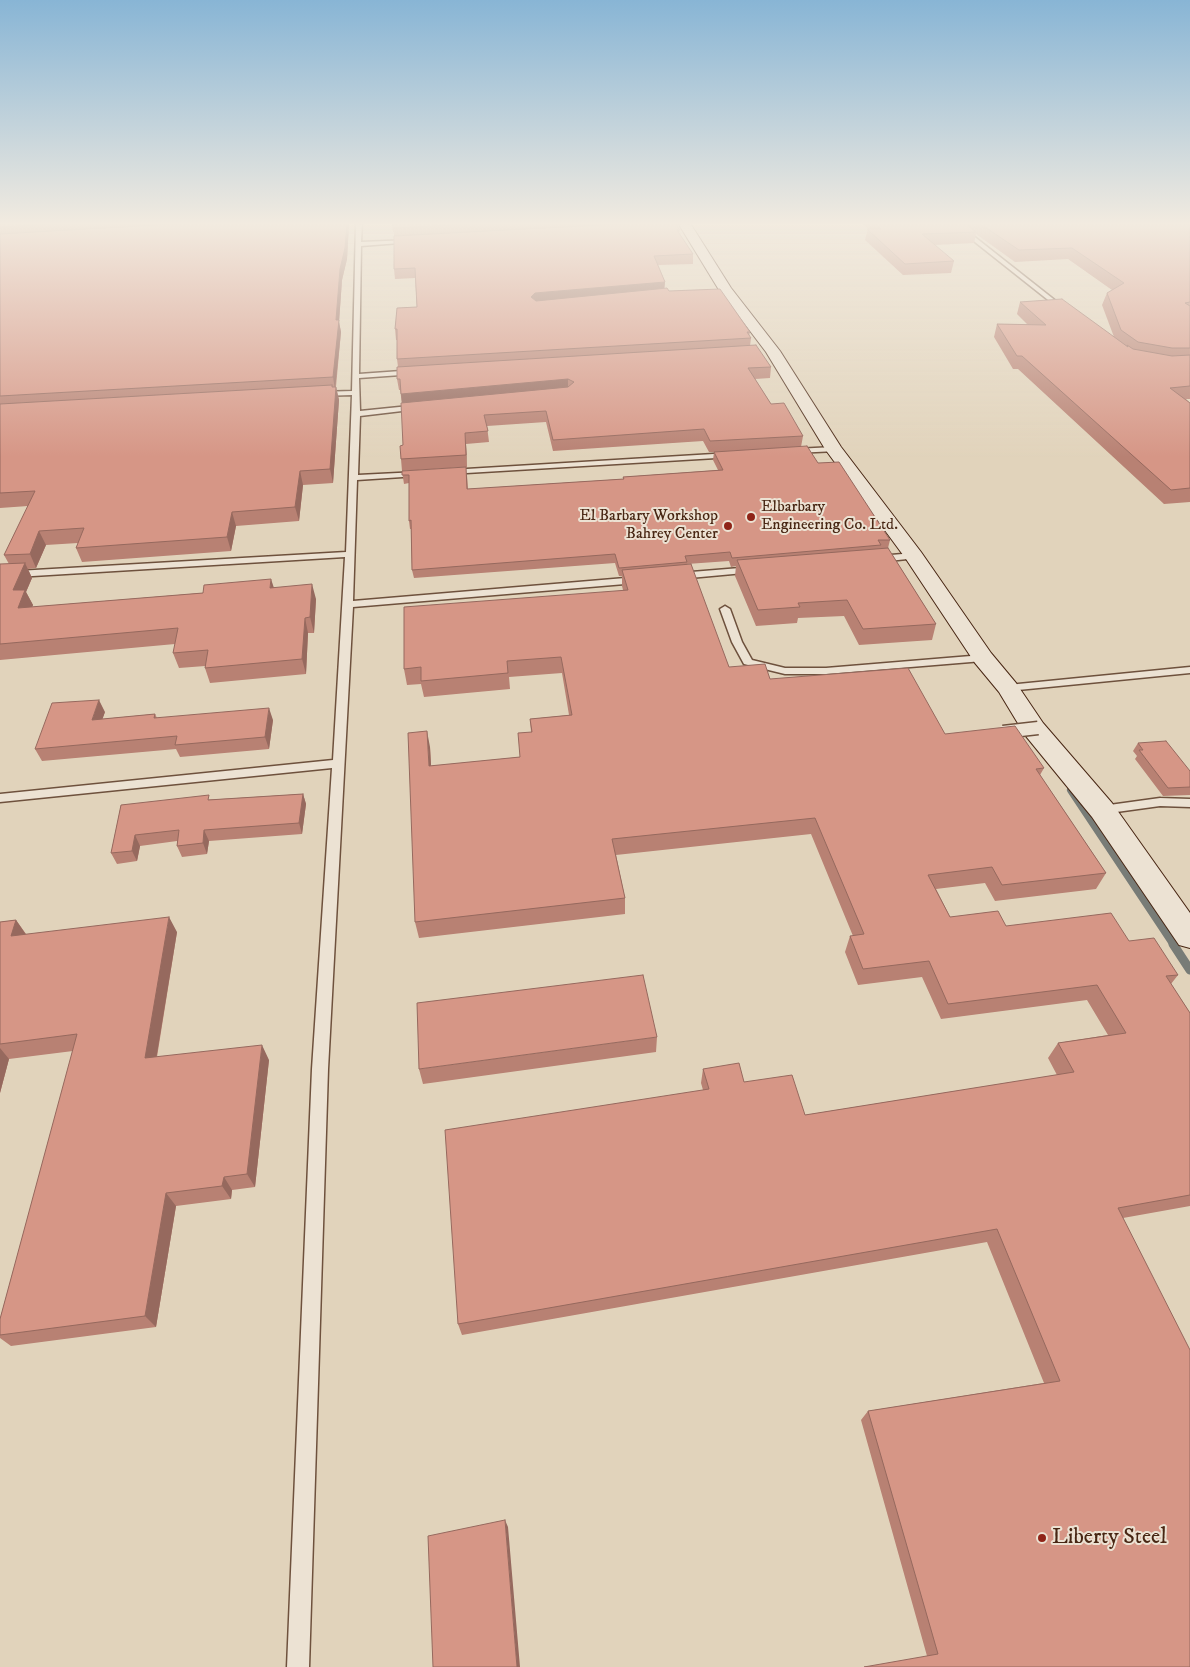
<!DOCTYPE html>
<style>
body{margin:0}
canvas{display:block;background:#e1d3bb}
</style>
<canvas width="1190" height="1667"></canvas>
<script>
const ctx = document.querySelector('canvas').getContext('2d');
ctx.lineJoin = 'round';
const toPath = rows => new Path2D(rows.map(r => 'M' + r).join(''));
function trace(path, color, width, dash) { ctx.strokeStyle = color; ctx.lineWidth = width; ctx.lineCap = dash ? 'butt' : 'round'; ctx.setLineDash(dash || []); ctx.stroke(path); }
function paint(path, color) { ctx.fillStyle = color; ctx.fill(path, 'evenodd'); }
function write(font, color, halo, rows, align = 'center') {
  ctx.font = font + ' "IM FELL DW Pica",serif'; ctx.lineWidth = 4; ctx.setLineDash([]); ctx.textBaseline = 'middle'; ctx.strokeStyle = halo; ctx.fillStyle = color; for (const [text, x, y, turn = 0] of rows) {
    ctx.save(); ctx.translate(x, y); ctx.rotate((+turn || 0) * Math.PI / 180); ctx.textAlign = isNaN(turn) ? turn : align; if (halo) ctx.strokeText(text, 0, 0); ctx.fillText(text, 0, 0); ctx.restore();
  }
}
const streamFar1 = toPath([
 [1071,790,1174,945]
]);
const stream = toPath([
 [1173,944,1190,970]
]);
const lane = toPath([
 [356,223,362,223,361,242,410,240,413,242,361,246,359,374,415,370,419,372,415,374,359,378,360,411,419,405,423,407,419,409,360,416,358,475,418,472,422,474,418,476,357,480,353,601,637,577,642,580,637,583,353,607,328,1069,309,1667,287,1667,312,1069,332,768,0,802,0,794,333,760,345,557,0,578,0,572,346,552,352,395,320,396,316,394,320,392,352,391,356,223],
 [951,223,957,223,1066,309,1066,311,1062,311,951,223],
 [834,447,837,447,837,451,795,453,791,451,795,449,834,447],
 [730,453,734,455,733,457,450,474,446,472,450,470,730,453],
 [914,553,917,554,917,558,879,562,874,559,879,556,914,553],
 [752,567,755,568,755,572,679,579,674,576,679,573,752,567],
 [725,606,730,609,742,642,752,660,785,668,826,668,983,655,988,658,983,661,826,674,785,674,744,664,732,642,720,609,725,606],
 [1190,667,1190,673,1008,691,1003,688,1008,685,1190,667],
 [1160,798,1190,799,1190,807,1160,806,1102,814,1096,810,1102,806,1160,798]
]);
const secondary = toPath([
 [678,223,690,223,731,288,780,351,841,447,921,552,991,653,1016,683,1043,723,1112,803,1190,913,1190,948,1179,945,1092,817,1025,735,999,692,975,663,906,559,825,449,766,352,719,290,678,223]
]);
const laneBridge = toPath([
 [1003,732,1038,728]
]);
const wall = toPath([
 [0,223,349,223,347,259,342,280,339,322,341,332,336,387,339,400,333,483,303,485,299,521,236,526,231,551,82,562,76,548,78,543,46,545,36,568,28,569,32,578,26,592,33,605,32,607,274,587,316,599,314,633,308,633,306,674,210,683,205,668,205,666,179,668,173,653,175,644,0,660,0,564,9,564,4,555,28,506,0,508],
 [392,223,675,223,680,230,679,233,693,254,693,264,658,265,665,282,664,289,750,332,749,336,751,338,750,346,771,367,770,378,755,379,771,404,803,436,801,447,890,540,888,548,936,624,932,640,859,645,844,616,798,618,797,623,756,626,735,576,736,566,731,567,729,561,687,564,729,667,945,734,1044,768,1040,775,1106,873,1096,889,995,901,985,883,936,889,950,917,1006,926,1129,941,1178,975,1171,984,1190,1013,1190,1206,1123,1218,1190,1667,927,1656,861,1420,868,1411,1044,1383,987,1242,462,1335,458,1324,703,1090,701,1083,703,1069,744,1082,805,1115,1057,1075,1048,1058,1058,1043,1108,1035,1087,1000,941,1019,922,977,858,985,845,952,850,936,853,936,811,834,616,855,625,898,625,914,419,938,415,922,430,747,431,766,520,757,531,732,530,719,569,715,562,673,509,677,510,689,424,697,421,684,407,685,404,669,623,590,622,586,622,576,619,576,615,563,414,578,412,570,411,529,410,529,409,521,409,483,404,484,402,471,467,475,468,489,623,479,623,477,718,470,713,460,714,452,709,452,703,441,553,451,546,422,487,426,489,442,466,444,467,467,402,471,401,459,403,445,402,403,400,390,399,390,397,379,398,367,397,359,397,340,396,340,395,329,417,307,415,278,395,279,394,269,394,232,393,232],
 [862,223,1190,223,1190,399,1186,399,1190,403,1190,502,1164,504,1018,369,1013,369,994,337,997,324,1028,325,1017,314,1020,302,1114,337,1102,305,1107,293,1112,290,1068,259,1015,262,976,234,974,243,934,245,954,261,951,273,903,275,865,240,868,229],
 [105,712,102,719,155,714,157,718,273,720,269,749,180,757,176,749,42,761,35,749],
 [1138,743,1190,771,1190,795,1163,796,1135,759,1137,756,1133,751],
 [303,794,306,804,302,834,209,841,207,854,182,857,177,846,177,841,140,846,137,861,117,864,111,853,121,805],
 [16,920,26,934,177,932,157,1057,269,1060,255,1187,232,1190,231,1199,176,1206,156,1327,11,1346,0,1338,0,1319,73,1051,9,1059,0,1093,0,922],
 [657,1037,656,1052,423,1084,419,1069]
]);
const shadedWall = toPath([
 [347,223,349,223,349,225,347,259,342,280,339,322,341,332,335,390,333,377,336,320,340,269],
 [665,282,664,292,536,303,531,297,535,293],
 [568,379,568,390,402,405,401,394],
 [336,387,339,400,333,483,330,469],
 [465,433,466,444,467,467,466,455],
 [300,471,303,485,299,521,295,507],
 [232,512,236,526,231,551,227,537],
 [39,531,46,545,36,568,30,554],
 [25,563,32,578,26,592,33,605,25,624,18,608,13,590],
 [271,579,276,594,270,588],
 [312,584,316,599,314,633,310,617],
 [305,618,308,633,306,674,302,659],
 [99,700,105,712,98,732,92,720],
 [269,708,273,720,269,749,265,737],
 [427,731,430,747,432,782,429,766],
 [303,794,306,804,302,834,299,823],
 [204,830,209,841,207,854,203,843],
 [135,835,140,846,137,861,132,851],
 [169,917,177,932,154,1072,145,1058],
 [16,920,27,936,11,936],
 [262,1045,269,1060,255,1187,247,1174],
 [0,1048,9,1059,0,1093],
 [224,1177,232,1190,231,1199,222,1186],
 [166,1193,176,1206,156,1327,145,1316],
 [505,1520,508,1527,520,1667,517,1667]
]);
const building = toPath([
 [0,223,67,223,0,227,0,223],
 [190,223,347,223,345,248,340,269,336,320,339,320,333,377,0,396,0,234,190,223],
 [393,223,495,223,393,228,393,223],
 [638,223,675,223,680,230,677,230,693,254,654,256,665,282,535,293,531,297,536,301,667,288,669,291,720,289,750,332,747,332,751,338,397,359,397,329,395,329,397,308,417,307,415,268,394,269,394,236,638,223],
 [875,223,965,223,976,232,922,234,954,261,905,264,867,229,881,229,875,223],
 [979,223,1190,223,1190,302,1185,303,1190,306,1190,348,1172,348,1138,342,1121,330,1107,293,1124,283,1072,248,1019,250,979,223],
 [1062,299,1128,347,1127,345,1133,349,1172,356,1190,355,1190,386,1170,388,1190,403,1190,488,1171,490,1022,356,1017,356,997,324,1046,325,1020,302,1062,299],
 [756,345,771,367,748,368,771,404,784,403,803,436,710,441,704,429,553,440,546,411,484,415,488,431,465,433,466,455,401,459,400,446,403,445,401,403,568,387,574,382,568,379,401,394,400,379,397,379,397,367,756,345],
 [332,385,332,387,336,387,330,469,300,471,295,507,232,512,227,537,76,548,84,528,39,531,30,554,4,555,35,491,0,493,0,404,332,385],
 [807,446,818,463,839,462,890,540,878,540,881,545,732,558,730,552,685,556,687,562,619,568,615,554,412,570,411,520,409,521,409,475,402,475,402,471,466,467,467,489,624,479,623,477,723,470,714,452,807,446],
 [888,548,936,624,863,629,847,600,798,603,800,607,758,610,737,560,888,548],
 [25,563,13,590,25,590,18,608,203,593,204,585,271,579,270,588,312,584,310,617,305,618,302,659,205,668,208,650,173,653,178,628,0,644,0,564,25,563],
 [691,564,729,667,765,664,770,679,908,668,945,734,1015,726,1044,768,1036,769,1106,873,1002,885,992,867,928,875,950,917,998,911,1006,926,1111,913,1129,941,1154,938,1178,975,1166,976,1190,1013,1190,1195,1118,1208,1190,1350,1190,1667,864,1667,938,1654,868,1411,1060,1381,997,1229,458,1324,445,1130,709,1089,703,1069,739,1063,744,1082,792,1075,805,1115,1074,1072,1058,1043,1126,1033,1097,985,948,1004,929,961,863,969,850,936,864,934,815,818,612,839,625,898,415,922,408,733,427,731,429,766,520,757,518,733,532,732,530,719,572,715,561,657,507,661,508,673,421,681,421,667,404,669,404,607,628,590,622,570,691,564],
 [99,700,92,720,155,714,154,718,269,708,265,737,175,745,177,736,35,749,52,703,99,700],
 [1166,741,1190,771,1190,787,1168,788,1139,750,1143,750,1138,743,1166,741],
 [303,794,299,823,204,830,203,843,177,846,179,830,135,835,132,851,111,853,121,805,209,795,208,800,303,794],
 [169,917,145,1058,262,1045,247,1174,224,1177,222,1186,166,1193,145,1316,0,1335,0,1319,77,1034,0,1044,0,922,16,920,11,936,169,917],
 [643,975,657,1037,419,1069,417,1003,643,975],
 [505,1520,517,1667,433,1667,428,1536,505,1520]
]);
const markers = [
 [751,517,5,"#8f2418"],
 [728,526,5,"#8f2418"],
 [1042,1538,5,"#8f2418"]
];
const farPoinames = [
 ["Elbarbary",761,508],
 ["Engineering Co. Ltd.",761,526],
 ["El Barbary Workshop",718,517,"right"],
 ["Bahrey Center",718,535,"right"]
];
const nearPoinames = [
 ["Liberty Steel",1052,1538]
];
trace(streamFar1, '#787c77', 8);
trace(stream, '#787c77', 9);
trace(lane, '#6e513d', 3);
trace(secondary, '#482613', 2);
paint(lane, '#ece2d3');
paint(secondary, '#ece2d3');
trace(laneBridge, '#6e513d', 15, []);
trace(laneBridge, '#ece2d3', 12);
paint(wall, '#b88173');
paint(shadedWall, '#96695e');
paint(building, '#d69686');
trace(building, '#96695e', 1);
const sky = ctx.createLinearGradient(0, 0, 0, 457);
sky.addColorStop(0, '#88b5d5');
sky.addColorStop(0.49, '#f2ebe0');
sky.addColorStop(1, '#f2ebe000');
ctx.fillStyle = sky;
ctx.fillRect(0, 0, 1190, 457);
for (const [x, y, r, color] of markers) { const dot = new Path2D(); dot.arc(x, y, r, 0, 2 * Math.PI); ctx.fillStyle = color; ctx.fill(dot); trace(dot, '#ece2d3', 2); }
write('16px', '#482613', '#ece2d3', farPoinames, 'left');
write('22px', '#482613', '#ece2d3', nearPoinames, 'left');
</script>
